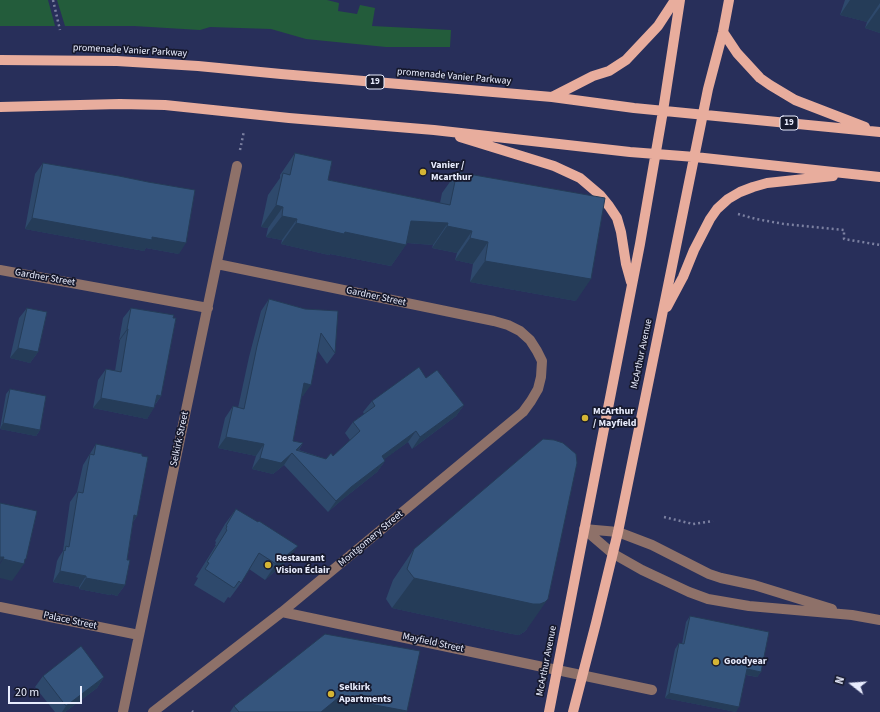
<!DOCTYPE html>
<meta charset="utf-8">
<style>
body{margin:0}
#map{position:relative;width:880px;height:712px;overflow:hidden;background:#282f5a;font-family:"Source Sans 3",sans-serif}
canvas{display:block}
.north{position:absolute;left:832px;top:664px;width:40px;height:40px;-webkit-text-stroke:3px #16192d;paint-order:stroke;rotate:287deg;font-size:11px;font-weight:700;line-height:16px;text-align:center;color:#e8ecfd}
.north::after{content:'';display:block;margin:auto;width:14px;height:18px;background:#e8ecfd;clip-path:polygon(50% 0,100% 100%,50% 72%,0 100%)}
.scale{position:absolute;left:8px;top:686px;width:74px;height:18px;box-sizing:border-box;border:2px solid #e8ecfd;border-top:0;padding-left:5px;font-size:12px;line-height:14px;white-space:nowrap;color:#e8ecfd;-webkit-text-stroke:3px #16192d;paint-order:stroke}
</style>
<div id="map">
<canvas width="880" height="712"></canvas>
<div class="north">N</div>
<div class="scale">20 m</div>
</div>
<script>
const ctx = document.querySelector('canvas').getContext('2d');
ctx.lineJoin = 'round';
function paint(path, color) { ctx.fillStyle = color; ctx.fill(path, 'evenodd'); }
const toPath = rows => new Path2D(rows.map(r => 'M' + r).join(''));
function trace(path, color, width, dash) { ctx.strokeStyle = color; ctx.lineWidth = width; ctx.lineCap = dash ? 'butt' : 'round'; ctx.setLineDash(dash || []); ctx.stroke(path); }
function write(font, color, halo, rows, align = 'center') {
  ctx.font = font + ' "Source Sans 3",sans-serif'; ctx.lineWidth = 3.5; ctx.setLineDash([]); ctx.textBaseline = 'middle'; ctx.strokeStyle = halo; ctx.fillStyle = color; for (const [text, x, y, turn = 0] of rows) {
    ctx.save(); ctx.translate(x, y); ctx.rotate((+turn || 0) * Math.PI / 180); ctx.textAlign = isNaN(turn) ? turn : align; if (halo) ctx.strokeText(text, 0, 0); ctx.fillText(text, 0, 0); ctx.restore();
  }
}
const green = toPath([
 [0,0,48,0,54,22,55,26,0,26],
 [57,0,327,0,339,3,338,11,357,14,360,5,375,8,372,26,451,30,450,47,386,47,306,39,271,29,210,27,200,30,134,26,65,26]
]);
const path = toPath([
 [53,0,60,30],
 [240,150,244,131],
 [738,214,756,219,784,224,844,230,844,239,880,245],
 [664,517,693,524,713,521],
 [192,711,193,712]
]);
const minor = toPath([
 [0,270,208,308],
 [584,529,612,553,642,570,689,592,708,599,749,606,852,615,880,620],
 [584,529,618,532,652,545,709,574,721,578,754,585,832,609],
 [0,607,139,635],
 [282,612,652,690],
 [123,712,237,166],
 [153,712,282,612,523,412,531,401,538,389,541,377,542,361,537,351,530,340,520,331,508,325,494,321,217,264]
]);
const major = toPath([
 [723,32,737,53,760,78,770,85,795,100,865,127],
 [0,60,117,61,198,66,281,74,552,97,634,108,880,132],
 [552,97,593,76,609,71,626,60,658,26,675,0],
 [0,107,120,104,165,105,289,118,434,130,630,152,695,157,880,177],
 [460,137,554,166,580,178,600,195,609,206,617,218,621,232,626,264,631,282],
 [667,307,683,277,694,250,710,219,717,209,728,199,740,192,753,187,767,183,833,176],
 [549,712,579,557,640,244,663,111,680,0],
 [573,712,596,623,618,532,708,89,723,32,729,0]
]);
const wall = toPath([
 [845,0,880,0,880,33,865,28,867,22,840,15],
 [295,153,328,180,440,203,442,193,457,172,576,301,470,282,473,264,455,260,457,253,432,248,433,245,407,243,391,266,330,254,329,255,281,244,282,240,266,237,268,228,261,227,268,195,280,178,280,175],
 [43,163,179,254,146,248,144,251,25,229,35,174],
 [269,299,305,309,335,353,327,364,318,351,303,396,301,396,293,441,303,443,299,450,326,459,333,456,350,440,345,433,353,422,364,414,363,412,372,401,426,378,464,405,456,416,412,449,408,442,384,459,385,461,377,472,343,499,328,512,284,465,273,474,252,469,256,456,218,448,225,418,233,406,238,408,249,357,261,311],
 [27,308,38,352,30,363,10,358,19,318],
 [131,308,161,396,155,405,147,419,93,408,98,380,106,369,115,371,120,340,119,340,123,318],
 [10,389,40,430,36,436,0,429,6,394],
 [96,444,137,516,133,522,127,560,125,585,117,596,111,594,110,595,79,589,79,587,53,582,57,561,59,557,63,551,70,502,77,492,83,465],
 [236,509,287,561,265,580,249,569,241,583,230,598,228,597,224,603,194,585,198,578,196,577,216,545,215,545,216,542,215,541,225,524],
 [414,549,527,629,524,632,519,635,512,634,392,608,386,599,393,580],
 [690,616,761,672,757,677,746,675,736,712,665,698,675,649,679,643,682,644,686,622],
 [43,676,104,677,97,688,65,712,55,712,35,687],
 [234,706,407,711,406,712,230,712]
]);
const shadedWall = toPath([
 [850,0,880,0,880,3,867,22,840,15],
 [880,7,880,33,865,28],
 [276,205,283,207,268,228,261,227],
 [282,216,297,219,282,240,266,237],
 [32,218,152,237,186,243,179,254,146,248,144,251,25,229],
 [411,221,448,223,433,245,396,242],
 [296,223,345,232,406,245,391,266,330,254,329,255,281,244],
 [447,226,472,231,457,253,432,248],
 [470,238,488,242,473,264,455,260],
 [485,261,591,279,576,301,470,282],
 [127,329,128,329,120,340,119,340],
 [18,348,38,352,30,363,10,358],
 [304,383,311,385,303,396,296,395],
 [157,395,161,396,153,407],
 [101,398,154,408,147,419,93,408],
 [464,405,456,416,412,449,420,437],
 [3,423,40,430,36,436,0,429],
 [416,431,408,442,374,467,382,456],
 [226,437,264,444,256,456,218,448],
 [303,443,295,455,296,450],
 [292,453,284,465,273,474,252,469,260,458],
 [385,461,377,472,343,499,328,512,336,501,351,487],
 [134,515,137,516,129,527],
 [298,546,287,561,265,580,276,564],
 [0,557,4,557,0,563],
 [3,559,26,559,23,564,24,564,12,581,0,578,0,564],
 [60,571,86,576,79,587,53,582],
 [86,578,118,584,125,585,117,596,111,594,110,595,79,589],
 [414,578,548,599,527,629,524,632,519,635,512,634,392,608],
 [747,669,761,672,757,677,743,674],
 [104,677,97,688,65,712,62,712,66,706],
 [669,693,739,707,736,712,665,698],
 [338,698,407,711,406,712,321,712]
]);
const building = toPath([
 [295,153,332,161,328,180,450,205,457,172,605,198,591,279,485,261,488,242,470,238,472,231,447,226,448,223,411,221,406,245,345,232,344,234,296,223,297,219,282,216,283,207,276,205,283,173,290,175,295,153],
 [43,163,119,176,148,182,195,190,186,243,152,237,152,240,32,218,43,163],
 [269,299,305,309,338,311,335,353,321,333,311,385,304,383,293,441,303,443,296,450,326,459,331,453,333,456,360,431,353,422,375,406,372,401,419,367,426,378,437,370,464,405,420,437,416,431,382,456,385,461,351,487,336,501,292,453,281,463,260,458,264,444,226,437,233,406,244,409,257,346,269,299],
 [27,308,47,312,38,352,18,348,27,308],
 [131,308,174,315,173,318,176,318,161,396,157,395,154,408,101,398,106,369,121,372,128,329,127,329,131,308],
 [10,389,46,396,40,430,3,423,10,389],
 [543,439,554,440,563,443,576,454,577,463,548,599,545,602,540,604,533,604,414,578,407,569,414,549,543,439],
 [96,444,142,454,142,456,148,457,137,516,134,515,127,560,130,560,125,585,118,584,86,578,86,576,60,571,64,550,65,551,66,546,69,547,78,492,83,493,90,454,94,455,96,444],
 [0,503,37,511,26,559,25,559,24,564,3,559,4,557,0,557,0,503],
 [236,509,258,522,259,521,298,546,276,564,259,553,241,583,239,581,234,588,205,569,209,563,207,562,227,530,226,529,227,526,226,526,236,509],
 [690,616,769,632,761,672,747,669,739,707,669,693,679,643,684,644,690,616],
 [325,634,420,651,407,711,338,698,321,712,239,712,234,706,325,634],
 [81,646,104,677,66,706,43,676,81,646]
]);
const markers = [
 [423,172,4,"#d5b535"],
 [585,418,4,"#d5b535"],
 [268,565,4,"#d5b535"],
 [716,662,4,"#d5b535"],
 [331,694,4,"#d5b535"]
];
const shields = [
 [375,82,18],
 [789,123,18]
];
const shieldNames = [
 ["19",375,82],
 ["19",789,123]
];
const streetNames = [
 ["promenade Vanier Parkway",130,51,3],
 ["promenade Vanier Parkway",454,77,5],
 ["Gardner Street",45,278,10],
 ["Gardner Street",376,297,12],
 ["McArthur Avenue",642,354,-78],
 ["Selkirk Street",180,439,-78],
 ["Montgomery Street",371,539,-40],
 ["Palace Street",70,621,12],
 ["Mayfield Street",433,643,12],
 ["McArthur Avenue",547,661,-79]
];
const poiNames = [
 ["Vanier /",431,166],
 ["Mcarthur",431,178],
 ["McArthur",593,412],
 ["/ Mayfield",593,424],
 ["Restaurant",276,559],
 ["Vision Éclair",276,571],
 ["Goodyear",724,662],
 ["Selkirk",339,688],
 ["Apartments",339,700]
];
paint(green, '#235c3b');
trace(path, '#7c81a1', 2.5, [2, 3]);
trace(minor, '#8e7169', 10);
trace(major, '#e8ad9d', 10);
paint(wall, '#2e496c');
paint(shadedWall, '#253c58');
paint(building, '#35557d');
trace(building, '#253c58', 1);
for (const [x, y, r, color] of markers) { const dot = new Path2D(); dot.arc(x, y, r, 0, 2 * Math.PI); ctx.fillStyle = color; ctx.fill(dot); trace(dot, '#16192d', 1.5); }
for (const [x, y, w] of shields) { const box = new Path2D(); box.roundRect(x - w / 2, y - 7, w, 14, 3); ctx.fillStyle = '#16192d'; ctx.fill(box); trace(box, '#e8ecfd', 1); }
write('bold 9px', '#e8ecfd', null, shieldNames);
write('10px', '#e8ecfd', '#16192d', streetNames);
write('bold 10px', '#e8ecfd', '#16192d', poiNames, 'left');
</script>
